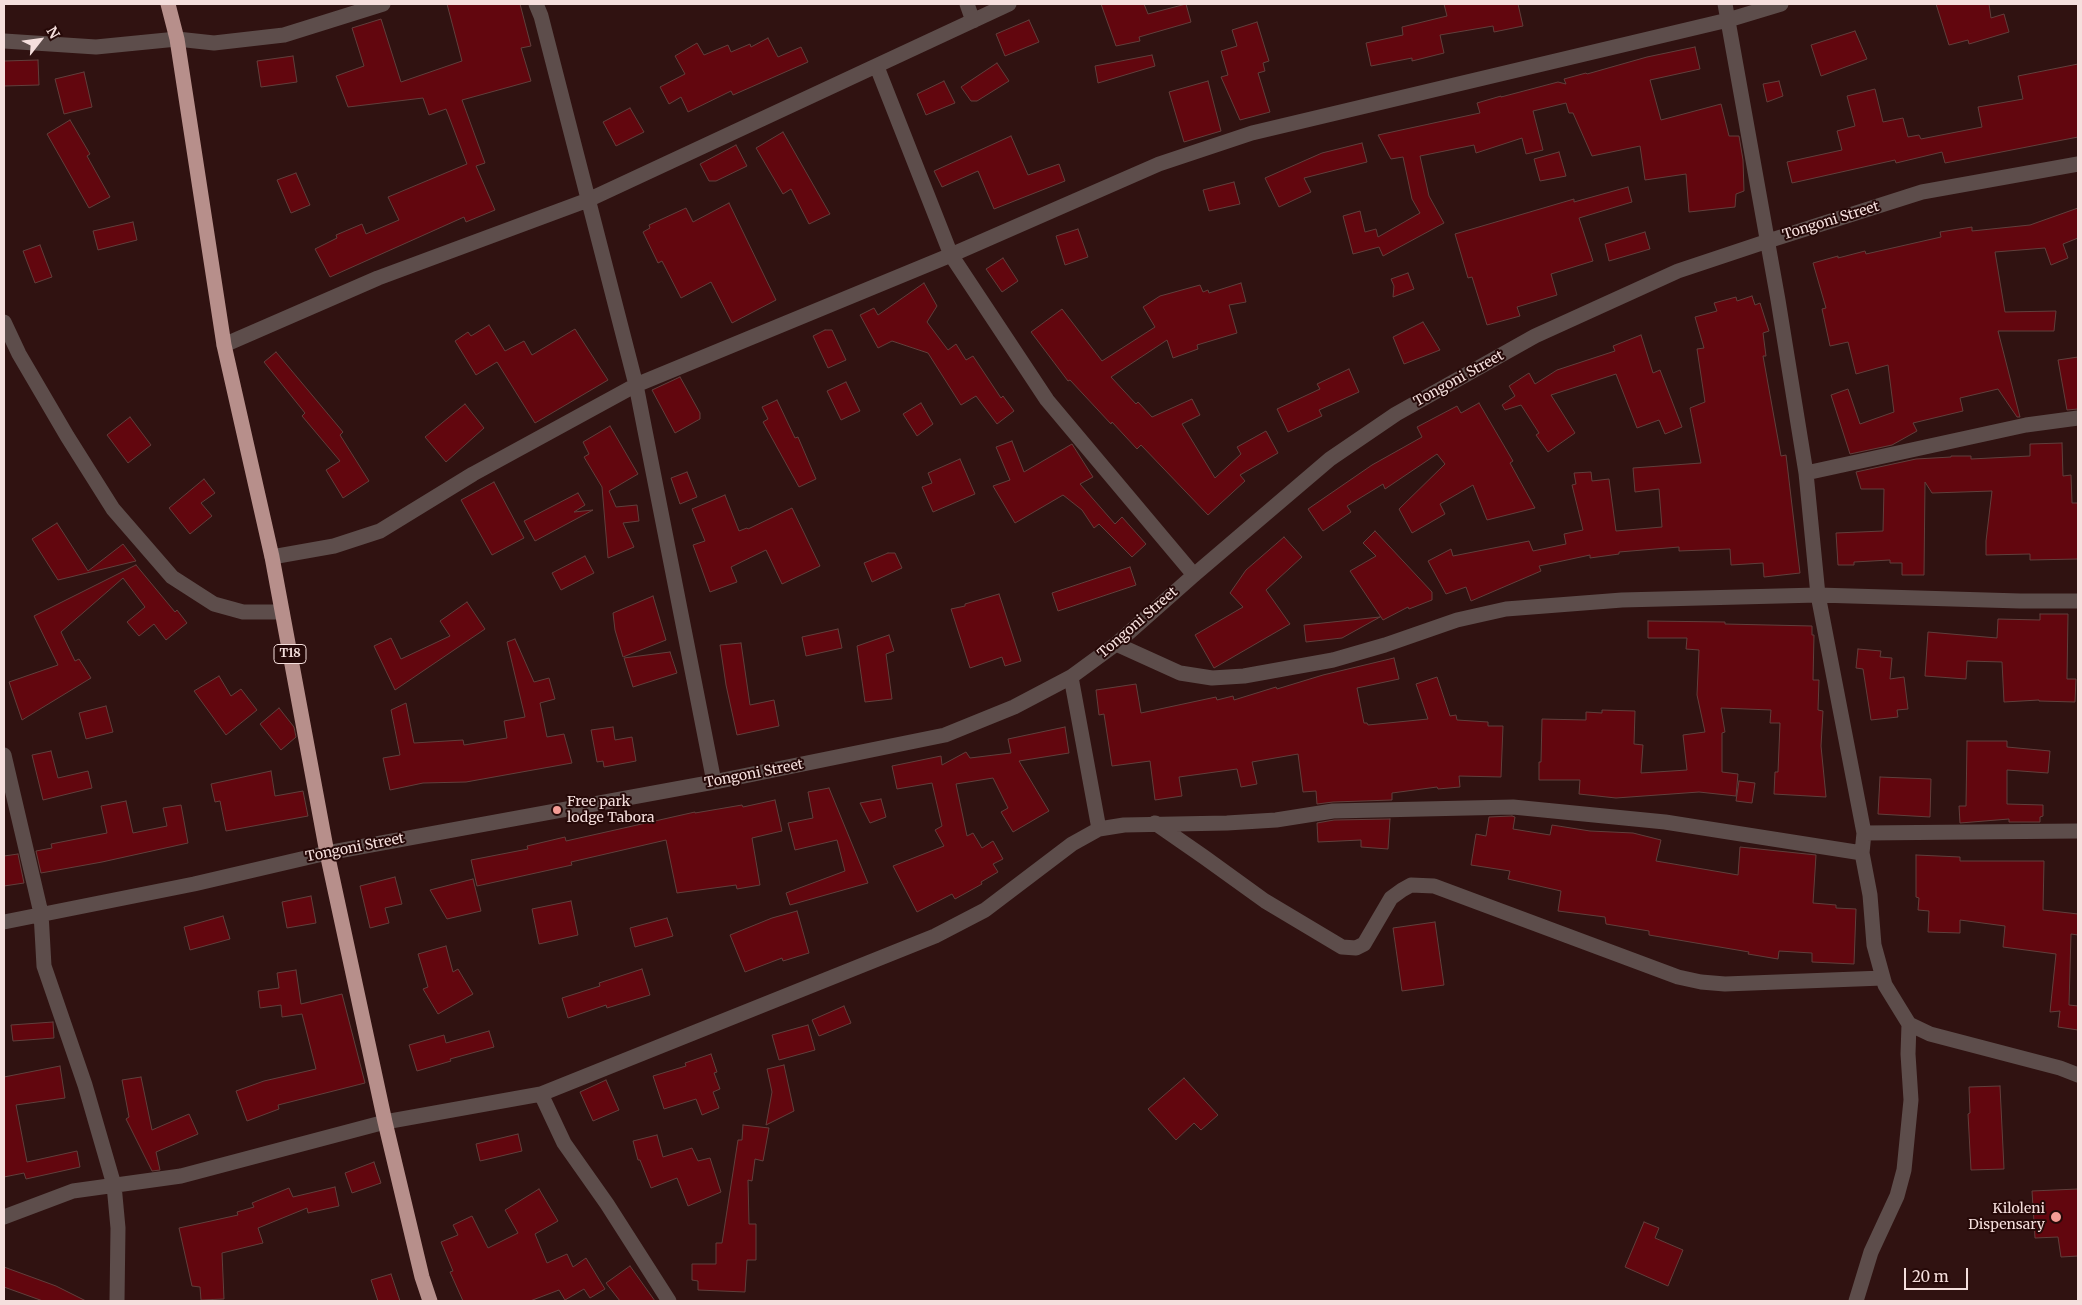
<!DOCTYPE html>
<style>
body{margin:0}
#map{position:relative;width:2082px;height:1305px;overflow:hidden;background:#301211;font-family:Merriweather,serif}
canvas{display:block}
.frame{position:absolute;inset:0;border:5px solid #f5dfdd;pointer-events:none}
.north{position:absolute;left:15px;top:15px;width:50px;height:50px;-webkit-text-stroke:4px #260908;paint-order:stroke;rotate:60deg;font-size:14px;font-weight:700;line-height:20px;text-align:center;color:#f5dfdd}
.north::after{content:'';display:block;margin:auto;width:18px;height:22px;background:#f5dfdd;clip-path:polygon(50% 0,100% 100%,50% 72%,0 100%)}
.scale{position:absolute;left:1904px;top:1268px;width:64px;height:22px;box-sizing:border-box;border:2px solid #f5dfdd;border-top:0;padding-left:6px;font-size:15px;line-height:18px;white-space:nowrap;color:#f5dfdd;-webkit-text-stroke:4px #260908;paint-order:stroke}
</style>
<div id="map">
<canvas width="2082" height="1305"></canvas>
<div class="frame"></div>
<div class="north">N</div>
<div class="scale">20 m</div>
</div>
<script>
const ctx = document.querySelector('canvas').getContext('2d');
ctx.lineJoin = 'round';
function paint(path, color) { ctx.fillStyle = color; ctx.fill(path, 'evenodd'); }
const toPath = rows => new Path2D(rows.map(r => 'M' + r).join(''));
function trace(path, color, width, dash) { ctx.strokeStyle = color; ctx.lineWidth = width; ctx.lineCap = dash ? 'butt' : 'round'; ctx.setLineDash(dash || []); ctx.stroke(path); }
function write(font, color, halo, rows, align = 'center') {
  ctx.font = font + ' Merriweather,serif'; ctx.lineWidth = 4; ctx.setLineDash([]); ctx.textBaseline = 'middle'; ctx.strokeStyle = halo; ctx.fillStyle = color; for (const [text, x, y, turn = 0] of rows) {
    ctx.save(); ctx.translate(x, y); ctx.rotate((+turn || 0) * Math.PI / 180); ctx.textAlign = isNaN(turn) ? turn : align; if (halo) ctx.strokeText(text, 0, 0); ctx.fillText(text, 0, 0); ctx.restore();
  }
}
const building = toPath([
 [447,4,520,4,531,46,521,48,531,81,462,100,485,163,476,166,495,210,466,222,464,217,330,277,315,249,337,238,336,235,362,224,366,234,399,220,388,197,467,164,446,109,429,115,423,98,348,107,336,76,364,66,352,28,381,19,401,82,462,61,447,4],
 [1101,4,1144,4,1148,14,1186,4,1191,22,1139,37,1140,41,1116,46,1101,4],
 [1444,4,1518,4,1523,26,1494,32,1493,26,1440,35,1444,53,1412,61,1412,58,1371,66,1366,43,1403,35,1402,27,1447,16,1444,4],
 [1936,4,1989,4,1991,18,2004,14,2009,32,1969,44,1968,40,1949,45,1936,4],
 [1029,20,1039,42,1005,56,996,34,1029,20],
 [1257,22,1269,61,1263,63,1265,71,1258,73,1270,112,1240,120,1221,77,1228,75,1221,51,1237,46,1232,30,1257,22],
 [1855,31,1867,59,1821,76,1811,45,1855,31],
 [768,38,778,57,801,47,808,62,733,95,731,91,688,112,681,97,669,104,660,87,685,74,675,56,697,43,704,55,728,45,731,52,750,44,751,47,768,38],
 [1695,47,1700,69,1650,80,1661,120,1721,104,1729,136,1739,136,1743,160,1744,191,1736,194,1735,207,1689,212,1686,174,1645,180,1640,146,1592,156,1573,113,1569,113,1566,103,1533,111,1543,150,1526,154,1522,138,1476,153,1474,145,1420,156,1429,196,1444,223,1383,256,1379,247,1353,254,1343,216,1360,211,1365,232,1376,229,1378,237,1420,213,1412,199,1403,157,1391,159,1378,135,1480,113,1477,103,1501,96,1501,97,1558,82,1566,84,1564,79,1586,73,1587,74,1647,57,1695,47],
 [1152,55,1155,66,1098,83,1095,66,1152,55],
 [293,56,297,82,261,87,257,61,293,56],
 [38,60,39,85,4,86,4,61,38,60],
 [997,63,1009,81,977,101,971,101,961,87,997,63],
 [2078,64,2078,137,1945,163,1942,152,1896,163,1895,160,1792,183,1787,162,1842,150,1837,131,1855,126,1847,96,1875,89,1883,122,1903,118,1908,137,1919,135,1921,139,1982,127,1978,107,2023,99,2018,76,2078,64],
 [84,72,92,107,64,114,55,79,84,72],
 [944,81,955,103,926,115,917,94,944,81],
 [1208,81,1221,131,1184,142,1169,92,1208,81],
 [1779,81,1783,96,1767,102,1763,84,1779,81],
 [630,108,644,132,616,146,603,122,630,108],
 [70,120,90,154,87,156,110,197,89,208,47,134,70,120],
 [783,132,830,214,809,224,791,189,783,194,756,148,783,132],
 [1011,136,1028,175,1059,164,1065,181,994,209,978,171,942,187,934,171,1011,136],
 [1362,143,1367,162,1304,178,1311,192,1279,207,1265,178,1322,153,1362,143],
 [736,145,747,166,716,181,709,181,700,164,736,145],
 [1559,152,1566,176,1540,181,1534,159,1559,152],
 [296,173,310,205,291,213,277,180,296,173],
 [1234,182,1240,204,1209,211,1203,190,1234,182],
 [1628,187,1632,202,1579,218,1593,261,1551,274,1557,295,1517,307,1520,316,1487,325,1472,277,1468,278,1455,234,1574,199,1574,202,1628,187],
 [729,203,776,300,732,323,711,282,681,298,662,261,658,263,643,232,650,228,649,225,686,208,693,222,729,203],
 [2078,208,2078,238,2063,244,2068,258,2051,265,2045,248,1995,252,2005,312,2056,311,2054,331,1998,331,2020,417,2017,417,1998,389,1960,398,1963,411,1913,423,1917,431,1892,445,1850,454,1831,395,1848,389,1860,424,1894,412,1888,365,1856,374,1848,342,1830,346,1822,309,1826,308,1813,263,1838,256,1838,258,1865,251,1866,254,1941,237,1940,232,1972,227,1972,231,2030,225,2078,208],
 [133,222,137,240,98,250,93,231,133,222],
 [1078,229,1088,257,1065,265,1056,236,1078,229],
 [1645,232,1650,249,1609,261,1605,244,1645,232],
 [40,245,52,277,35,283,23,251,40,245],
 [1003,258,1018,281,1002,292,986,269,1003,258],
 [1408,273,1414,289,1393,297,1394,286,1391,279,1408,273],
 [924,283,937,306,927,322,948,350,956,344,966,360,973,356,1001,398,1003,396,1014,411,997,424,976,396,961,405,928,353,892,341,878,348,860,315,874,308,878,315,924,283],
 [1241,283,1246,302,1229,305,1237,333,1197,345,1198,349,1173,358,1167,340,1111,377,1136,404,1138,402,1152,417,1192,399,1200,415,1182,424,1215,478,1241,454,1237,447,1266,431,1278,453,1240,475,1245,481,1208,515,1141,445,1137,449,1112,422,1111,424,1070,380,1068,381,1031,332,1062,309,1102,361,1155,327,1143,307,1160,296,1200,285,1203,292,1208,290,1209,293,1241,283],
 [1752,296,1755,305,1760,303,1769,331,1763,333,1766,356,1763,356,1781,456,1786,455,1800,573,1764,577,1763,563,1731,565,1730,549,1679,551,1679,547,1619,552,1619,554,1590,558,1590,555,1539,566,1541,571,1471,601,1466,587,1446,594,1428,561,1451,549,1453,556,1529,541,1533,551,1566,544,1564,534,1583,530,1572,485,1576,484,1574,473,1591,472,1592,481,1609,479,1616,531,1662,527,1659,489,1635,492,1633,468,1701,463,1690,408,1705,402,1697,349,1704,348,1695,317,1717,311,1714,303,1736,297,1737,301,1752,296],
 [1423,322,1440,350,1404,364,1393,337,1423,322],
 [489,325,505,351,524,341,532,355,575,329,608,380,535,423,497,362,476,375,455,341,468,332,471,336,489,325],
 [825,330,832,330,846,360,828,368,813,336,825,330],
 [1641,335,1653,373,1660,370,1682,427,1665,434,1659,420,1637,428,1616,374,1551,395,1575,433,1548,452,1536,435,1539,433,1521,405,1505,410,1502,405,1515,396,1509,386,1529,373,1535,384,1557,370,1615,351,1613,346,1641,335],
 [276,352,343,432,340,435,369,481,343,498,326,470,340,461,302,416,305,413,264,362,276,352],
 [2078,357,2078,409,2067,410,2058,360,2078,357],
 [1349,369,1359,392,1319,410,1322,416,1288,432,1277,409,1320,389,1317,384,1349,369],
 [680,377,700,413,700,419,675,433,652,390,680,377],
 [846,382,860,411,841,420,827,391,846,382],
 [777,400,795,438,798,437,816,479,799,487,763,422,768,419,762,407,777,400],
 [921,403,933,424,917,436,903,414,921,403],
 [1479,403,1513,461,1510,463,1535,508,1487,520,1473,485,1440,504,1445,514,1412,533,1399,509,1445,464,1437,454,1385,489,1383,484,1347,506,1351,512,1323,531,1308,509,1372,465,1422,437,1417,427,1457,406,1461,413,1479,403],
 [465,404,484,428,446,462,425,437,465,404],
 [130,417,151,445,128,463,107,435,130,417],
 [610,426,638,474,609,491,616,507,637,505,639,521,623,523,634,547,608,558,602,487,584,457,589,454,583,442,610,426],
 [1012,441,1024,472,1072,444,1093,477,1080,484,1115,524,1122,517,1146,544,1132,557,1099,524,1094,528,1082,510,1063,495,1015,523,993,486,1010,480,996,447,1012,441],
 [2062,443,2063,476,2071,475,2072,503,2078,503,2078,559,2030,560,2030,554,1986,555,1986,541,1992,491,1932,493,1925,482,1924,575,1902,575,1902,563,1890,563,1890,560,1854,562,1854,565,1838,565,1836,533,1883,531,1884,489,1861,489,1856,472,1916,459,1951,457,1951,456,1971,456,1971,459,2030,456,2030,444,2062,443],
 [960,459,975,494,933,512,922,487,932,483,928,473,960,459],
 [687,472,697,497,680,504,671,478,687,472],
 [204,479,215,493,201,503,212,516,190,534,169,508,204,479],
 [494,482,524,538,492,555,461,500,494,482],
 [578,493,585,505,574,512,593,510,535,541,524,521,578,493],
 [725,495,739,531,747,528,748,529,792,508,820,566,782,584,766,550,731,567,737,582,710,592,693,545,705,541,692,509,725,495],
 [57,523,88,571,123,544,136,561,58,580,32,539,57,523],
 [1375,531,1432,592,1432,600,1409,609,1408,607,1383,620,1350,571,1376,556,1363,543,1375,531],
 [1284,537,1302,557,1266,590,1290,624,1214,668,1195,635,1243,607,1230,593,1246,570,1284,537],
 [888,553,895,553,902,568,872,582,864,563,888,553],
 [585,556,594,573,561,590,552,573,585,556],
 [136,565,175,612,177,610,187,623,166,640,154,624,139,636,127,622,145,607,123,578,61,632,75,661,79,659,91,678,22,720,9,682,58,665,34,616,136,565],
 [1130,567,1136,585,1058,611,1052,593,1130,567],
 [999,594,1021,661,1005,666,1002,657,970,668,951,609,965,606,965,604,999,594],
 [653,596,666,640,623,657,615,630,613,613,653,596],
 [467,602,485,629,395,690,374,646,391,638,401,659,450,636,440,621,467,602],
 [2040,614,2068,614,2067,679,2076,679,2075,702,2039,701,2039,700,2004,702,2002,662,1967,661,1966,679,1925,676,1928,632,1997,638,1998,619,2040,620,2040,614],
 [1380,617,1342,638,1306,642,1304,625,1380,617],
 [1648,621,1725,622,1725,624,1812,626,1812,635,1814,635,1813,680,1819,680,1818,710,1823,711,1821,746,1826,797,1774,794,1775,772,1778,772,1780,723,1770,723,1771,710,1721,708,1725,732,1722,733,1722,772,1738,774,1736,796,1699,792,1616,798,1579,794,1580,780,1539,780,1539,762,1541,762,1542,719,1586,720,1586,712,1602,713,1602,710,1635,711,1634,744,1643,745,1641,773,1687,770,1683,735,1705,732,1697,695,1699,650,1686,649,1687,638,1648,638,1648,621],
 [838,629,842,648,806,656,802,637,838,629],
 [889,635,894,651,886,654,892,699,865,702,857,646,889,635],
 [515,639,534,682,549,678,555,699,540,703,547,737,564,734,572,763,466,782,423,783,390,790,383,758,400,755,391,710,406,703,414,743,463,740,464,745,507,738,504,721,525,717,507,642,515,639],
 [741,643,750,705,774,700,779,726,737,735,726,685,720,645,741,643],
 [1858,649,1881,651,1880,657,1892,658,1890,679,1904,677,1908,709,1897,710,1898,717,1871,720,1863,669,1856,668,1858,649],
 [670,652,677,673,633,687,624,658,670,652],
 [1394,658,1399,679,1357,688,1364,723,1367,723,1368,725,1428,719,1416,684,1437,677,1450,716,1456,715,1457,720,1488,722,1488,726,1503,726,1501,777,1459,776,1460,787,1438,789,1437,787,1392,793,1392,800,1333,802,1317,804,1316,791,1303,792,1298,754,1252,762,1257,784,1241,787,1237,769,1179,777,1182,796,1155,800,1150,761,1112,766,1104,714,1099,715,1096,690,1136,684,1141,713,1216,697,1217,700,1233,696,1234,700,1276,687,1277,689,1323,675,1394,658],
 [219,676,231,696,241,689,257,710,226,735,194,691,219,676],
 [106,706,113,732,86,739,79,713,106,706],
 [279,708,294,727,296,737,281,750,260,724,279,708],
 [613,727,615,740,632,737,636,761,604,767,603,761,597,762,591,730,613,727],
 [1065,727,1069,753,1019,761,1049,811,1013,832,1001,812,1008,808,993,778,956,784,967,836,973,833,982,848,993,841,1003,859,993,864,998,872,981,882,982,884,955,899,952,894,917,912,893,866,944,846,935,830,942,826,932,783,897,789,892,766,941,756,942,765,966,752,970,758,1011,753,1008,739,1065,727],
 [1967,741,2007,741,2007,747,2050,751,2048,773,2007,770,2007,804,2043,805,2043,816,2040,817,2040,822,2009,822,2009,819,1960,823,1959,806,1966,806,1967,741],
 [51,751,58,778,88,771,92,788,43,800,32,755,51,751],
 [271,771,275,796,303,791,308,816,226,831,220,801,215,802,211,784,271,771],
 [1880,777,1931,779,1930,817,1878,814,1880,777],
 [1739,781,1755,783,1752,803,1736,801,1739,781],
 [829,788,868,883,790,905,786,893,845,871,837,840,795,850,788,823,813,818,808,792,829,788],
 [881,799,886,817,870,823,860,803,881,799],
 [775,800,782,831,752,838,760,885,737,889,736,885,677,893,666,840,571,862,572,865,477,886,471,860,528,849,527,846,565,837,566,841,695,812,695,813,742,805,743,807,775,800],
 [126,801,133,833,167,826,163,808,181,805,188,843,102,862,41,873,36,851,52,848,51,844,107,833,101,806,126,801],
 [1512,816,1515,817,1513,829,1550,835,1552,825,1590,831,1633,833,1661,840,1656,861,1738,875,1740,847,1816,855,1813,903,1836,905,1836,908,1856,909,1854,964,1812,962,1812,953,1779,951,1778,959,1748,954,1749,952,1649,935,1649,931,1606,924,1605,917,1558,911,1561,891,1508,879,1510,871,1471,865,1476,834,1486,836,1489,817,1512,816],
 [1390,819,1388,849,1361,847,1361,840,1318,842,1317,823,1334,820,1390,819],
 [18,854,24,883,4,886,4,856,18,854],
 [1916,855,1960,857,1960,861,2044,861,2043,910,2078,914,2078,935,2071,934,2069,1005,2078,1006,2078,1030,2058,1027,2060,1011,2050,1012,2056,954,2003,947,2005,926,1960,920,1960,933,1928,932,1929,911,1918,910,1919,898,1916,897,1916,855],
 [395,877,402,904,385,908,389,923,370,928,360,886,395,877],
 [473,879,481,911,447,919,430,890,473,879],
 [311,896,316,923,287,928,282,902,311,896],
 [571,901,578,935,539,944,532,909,571,901],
 [797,911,809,953,783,961,782,958,745,972,730,935,772,918,797,911],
 [223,916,230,939,190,950,184,927,223,916],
 [667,918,673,936,635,947,630,928,667,918],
 [1435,922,1444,985,1402,991,1393,928,1435,922],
 [446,946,453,972,458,969,473,994,438,1014,423,989,428,987,418,954,446,946],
 [642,969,650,995,607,1008,606,1005,568,1018,562,998,600,986,599,983,642,969],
 [296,970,301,1004,342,994,365,1083,278,1105,279,1109,247,1121,236,1091,264,1081,316,1069,302,1014,282,1017,281,1005,260,1008,258,991,279,988,277,973,296,970],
 [844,1006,851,1023,819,1036,812,1020,844,1006],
 [53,1022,54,1038,13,1041,11,1025,53,1022],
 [808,1025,815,1050,779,1060,772,1035,808,1025],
 [489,1031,494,1047,450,1059,451,1061,417,1071,409,1045,444,1035,446,1043,489,1031],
 [711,1054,717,1072,714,1073,720,1089,713,1092,719,1108,702,1115,696,1099,664,1109,653,1076,686,1066,685,1063,711,1054],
 [784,1065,794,1111,766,1125,772,1092,767,1069,784,1065],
 [60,1066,65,1098,16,1105,27,1162,77,1151,80,1167,26,1179,24,1173,4,1177,4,1077,60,1066],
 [141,1077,152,1130,189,1114,198,1134,156,1152,160,1170,152,1171,126,1119,129,1117,122,1080,141,1077],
 [1184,1078,1218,1115,1201,1130,1194,1123,1176,1140,1148,1109,1184,1078],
 [606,1080,619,1110,593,1121,580,1092,606,1080],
 [2000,1086,2004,1169,1971,1170,1968,1114,1970,1113,1969,1087,2000,1086],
 [743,1125,769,1128,763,1161,755,1159,752,1181,748,1180,749,1224,756,1224,756,1260,747,1260,745,1292,698,1290,698,1281,692,1280,692,1264,716,1264,716,1243,722,1243,738,1140,742,1140,743,1125],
 [518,1134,522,1151,480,1161,476,1144,518,1134],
 [657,1135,663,1157,692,1148,698,1161,710,1158,721,1192,688,1206,677,1178,651,1188,640,1160,638,1160,633,1141,657,1135],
 [374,1162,381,1183,352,1193,345,1173,374,1162],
 [335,1187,339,1206,308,1213,307,1208,258,1228,263,1243,222,1253,224,1299,201,1300,200,1287,192,1286,179,1228,238,1215,237,1212,254,1207,252,1203,289,1188,293,1197,335,1187],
 [539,1189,558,1221,535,1234,547,1263,567,1254,573,1267,586,1258,605,1289,590,1298,584,1289,565,1300,559,1290,530,1301,463,1301,450,1272,453,1271,441,1242,458,1235,453,1225,472,1216,488,1248,518,1233,505,1210,539,1189],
 [2078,1189,2078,1256,2061,1257,2058,1237,2035,1238,2032,1191,2078,1189],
 [1644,1222,1659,1228,1655,1238,1683,1250,1668,1286,1625,1267,1644,1222],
 [630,1266,655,1301,620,1301,606,1283,630,1266],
 [4,1267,56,1286,86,1301,43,1301,4,1287,4,1267],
 [391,1274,400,1301,378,1301,371,1280,391,1274]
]);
const minor = toPath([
 [536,4,541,16,636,385,714,782],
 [967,4,973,21],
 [1725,4,1778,300,1806,473,1818,595,1864,833,1862,853,1870,895,1874,945,1885,985,1909,1024,1930,1034,2060,1068,2078,1075],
 [4,41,96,47,177,39,214,43,284,35,383,4],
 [877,67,951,255,1047,400,1194,575],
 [4,322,19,354,67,436,113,509,172,577,214,604,243,612,282,612],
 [224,345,378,278,588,200,1009,4],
 [1806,473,2026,425,2078,418],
 [272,557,334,546,380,531,473,474,636,385,951,255,1159,164,1252,133,1728,20,1781,4],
 [1116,644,1180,673,1212,678,1244,676,1333,660,1385,645,1457,620,1506,609,1622,600,1818,595,2020,601,2078,601],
 [1071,677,1099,829],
 [4,755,41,913,44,966,85,1085,114,1185,118,1228,117,1301],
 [1155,823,1204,857,1265,901,1342,947,1356,948,1364,944,1391,898,1402,890,1411,885,1434,886,1678,977,1701,982,1725,984,1883,978],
 [1864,833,2078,831],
 [4,922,194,884,327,853,714,782,945,735,1014,707,1071,677,1116,644,1194,575,1330,459,1396,414,1535,336,1678,271,1768,241,1922,192,2078,164],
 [541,1094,564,1143,607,1204,669,1301],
 [4,1217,73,1191,181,1176,385,1122,541,1094,935,936,985,910,1072,844,1099,829,1124,825,1227,823,1276,820,1333,811,1513,807,1665,822,1862,853],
 [1856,1301,1871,1252,1897,1196,1904,1170,1911,1100,1908,1054,1909,1024]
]);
const highway = toPath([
 [168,4,177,39,224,345,272,557,327,853,385,1122,422,1277,430,1301]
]);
const markers = [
 [557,810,5,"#f59c95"],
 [2056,1217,6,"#f59c95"]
];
const shields = [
 [290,654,32]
];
const shieldNames = [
 ["T18",290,654]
];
const streetNames = [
 ["Tongoni Street",1831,221,-17],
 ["Tongoni Street",1459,379,-29],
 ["Tongoni Street",1138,623,-41],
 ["Tongoni Street",754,774,-11],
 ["Tongoni Street",355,848,-11]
];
const poiNames = [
 ["Free park",567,802],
 ["lodge Tabora",567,818],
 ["Kiloleni",2045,1209,"right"],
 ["Dispensary",2045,1225,"right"]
];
paint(building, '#62060e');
trace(building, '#613f3c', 1);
trace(minor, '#5d4d4b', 15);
trace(highway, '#b78f8b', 15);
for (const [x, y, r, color] of markers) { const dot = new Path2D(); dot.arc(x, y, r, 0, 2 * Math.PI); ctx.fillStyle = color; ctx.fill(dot); trace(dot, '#260908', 2); }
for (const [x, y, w] of shields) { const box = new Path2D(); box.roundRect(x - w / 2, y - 9.5, w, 19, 4); ctx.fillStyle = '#260908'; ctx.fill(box); trace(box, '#f5dfdd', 1); }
write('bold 12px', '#f5dfdd', null, shieldNames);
write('14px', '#f5dfdd', '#260908', streetNames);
write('14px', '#f5dfdd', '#260908', poiNames, 'left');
</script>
